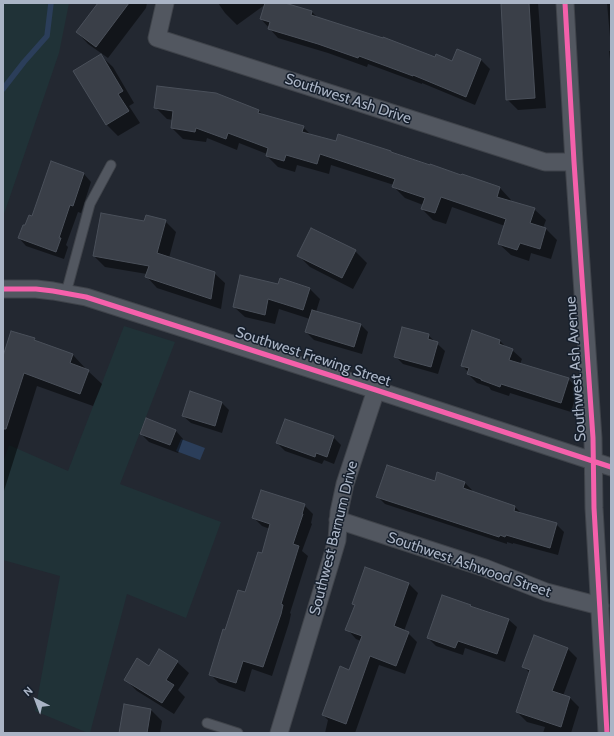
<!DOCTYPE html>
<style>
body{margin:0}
#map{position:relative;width:614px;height:736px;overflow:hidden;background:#232831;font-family:Cabin,sans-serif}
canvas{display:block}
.frame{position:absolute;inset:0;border:4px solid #aab4c5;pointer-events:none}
.north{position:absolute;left:16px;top:680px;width:40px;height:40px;-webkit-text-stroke:3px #161f2c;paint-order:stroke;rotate:318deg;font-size:11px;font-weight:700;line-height:16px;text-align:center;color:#aab4c5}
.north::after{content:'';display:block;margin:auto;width:14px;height:18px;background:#aab4c5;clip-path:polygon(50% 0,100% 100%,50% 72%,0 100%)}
</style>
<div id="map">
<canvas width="614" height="736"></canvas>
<div class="frame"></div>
<div class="north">N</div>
</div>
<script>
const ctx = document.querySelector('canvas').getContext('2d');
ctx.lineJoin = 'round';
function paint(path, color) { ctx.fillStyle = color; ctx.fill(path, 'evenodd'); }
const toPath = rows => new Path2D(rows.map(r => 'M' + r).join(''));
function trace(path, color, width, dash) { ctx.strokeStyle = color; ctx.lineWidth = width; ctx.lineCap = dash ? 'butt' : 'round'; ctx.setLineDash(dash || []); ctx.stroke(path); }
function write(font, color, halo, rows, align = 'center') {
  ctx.font = font + ' Cabin,sans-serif'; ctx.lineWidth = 3; ctx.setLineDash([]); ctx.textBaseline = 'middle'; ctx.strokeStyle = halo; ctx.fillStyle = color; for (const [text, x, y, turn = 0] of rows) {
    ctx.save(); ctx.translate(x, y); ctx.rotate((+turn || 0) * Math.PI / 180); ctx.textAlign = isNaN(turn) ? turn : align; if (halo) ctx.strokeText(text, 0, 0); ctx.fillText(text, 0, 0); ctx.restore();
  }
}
const green = toPath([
 [3,3,69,3,59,53,3,217],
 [124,326,175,342,120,484,221,522,186,618,127,594,90,733,88,733,35,711,60,576,3,560,3,462,9,445,68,471]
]);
const water = toPath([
 [181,439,205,448,200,460,176,451]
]);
const shadow = toPath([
 [99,3,147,3,146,8,108,58,88,44,77,32],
 [218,3,282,3,312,12,318,18,435,58,453,62,481,60,490,69,475,105,422,83,422,84,368,64,367,67,328,53,278,38,261,19,266,4,237,25,225,13],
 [502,3,538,3,546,108,518,110,507,99],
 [607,3,611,3,611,48],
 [609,51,611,51,611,67],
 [101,56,113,67,134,103,129,106,140,123,118,136,107,125,74,71],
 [216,94,259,111,264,116,303,127,311,135,337,142,391,152,393,153,500,188,511,200,510,202,534,209,546,220,543,228,546,229,557,240,551,259,531,253,529,261,511,255,499,244,505,226,452,207,446,224,433,220,422,209,423,205,405,198,394,187,394,185,331,165,329,174,297,165,295,172,278,167,267,156,267,154,239,143,237,150,207,138,206,142,183,139,172,128,173,120,167,119,156,108],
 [84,174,91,182,81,213,78,212,66,245,68,247,64,259,26,246,19,238,25,226,33,217],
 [165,221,176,232,169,258,214,273,225,283,221,309,157,288,147,277,147,274,105,267,94,256,145,223],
 [355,251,367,263,353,289,310,267,298,255],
 [310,289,320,299,316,312,360,324,368,332,362,354,314,340,306,332,310,319,279,309,275,324,245,317,234,307],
 [428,335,445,351,438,374,403,364,395,356],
 [34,339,38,342,73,355,86,369,86,370,88,371,102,384,93,406,37,386,3,494,3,360],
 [500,341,507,348,512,350,522,359,520,364,568,379,578,388,571,412,510,393,509,396,491,390,489,387,477,383,468,374,468,372,462,365],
 [222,403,229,410,222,433,191,423,183,416],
 [176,431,183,439,178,453,149,442,141,434],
 [333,437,341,445,334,464,324,460,322,464,285,451,277,443],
 [435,482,464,482,472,490,471,492,515,507,522,514,556,524,564,532,558,555,513,543,513,544,507,542,507,544,385,504,377,496],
 [304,505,313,514,311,523,312,524,302,551,308,556,290,613,291,614,289,623,272,676,252,669,245,692,219,683,210,674,226,631,245,594,263,554,270,529,262,526,253,517],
 [366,568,409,584,418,593,404,631,408,633,417,642,405,674,379,665,355,733,325,733,328,720,323,715,350,671,361,641,356,639,347,629,356,606,353,603],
 [470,606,472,607,509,620,517,627,505,662,465,648,463,655,436,646,428,638],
 [534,636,568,649,577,658,563,696,570,698,579,707,571,733,543,733,545,727,527,722,517,712,530,673,523,666],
 [177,662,189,673,178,690,185,697,174,714,137,691,126,680,149,667],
 [151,710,162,721,160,733,120,733]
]);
const stream = toPath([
 [3,89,24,62,47,36,51,3]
]);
const building = toPath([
 [98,3,129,3,96,47,76,32,98,3],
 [265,3,285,3,312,11,311,15,383,38,383,37,435,57,436,54,452,61,457,49,481,59,466,97,413,75,413,76,359,56,358,58,318,44,268,29,270,22,260,19,265,3],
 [501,3,529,3,535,98,506,100,501,3],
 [101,54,123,91,118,94,129,111,106,125,73,71,101,54],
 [157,86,216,93,259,110,258,113,304,126,302,132,336,141,338,134,391,151,391,152,430,165,430,164,461,175,462,174,500,187,497,197,535,208,530,223,546,228,540,249,520,243,517,250,498,244,506,219,441,197,435,213,421,209,425,198,392,187,395,179,320,154,317,164,286,155,284,161,266,156,268,148,228,133,226,139,196,128,195,132,171,128,173,111,154,108,157,86],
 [51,161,84,173,73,206,70,205,59,238,61,238,56,252,18,238,23,225,25,225,29,215,32,216,51,161],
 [101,213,144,221,146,215,166,220,157,253,215,272,211,299,145,277,149,266,93,256,101,213],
 [311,228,356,250,342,278,297,256,311,228],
 [240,275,278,284,280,278,310,288,303,310,268,299,265,315,233,307,240,275],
 [312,310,361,324,354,347,305,332,312,310],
 [402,327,429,334,428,339,438,342,431,367,394,357,402,327],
 [472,330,500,340,499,344,513,349,509,360,569,378,561,403,501,384,500,387,481,380,481,379,467,374,469,368,461,366,472,330],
 [11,331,35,338,34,340,73,354,70,363,89,370,80,394,24,373,6,429,3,429,3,356,11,331],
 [190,391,222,402,215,426,182,416,190,391],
 [146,418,176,430,170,445,140,434,146,418],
 [285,419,334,436,327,457,316,453,315,457,276,443,285,419],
 [387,465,435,481,437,472,465,482,463,488,515,506,514,511,557,523,550,548,506,535,505,537,500,535,499,537,376,497,387,465],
 [261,490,305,504,302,514,303,514,293,544,299,546,281,604,283,605,281,614,263,667,243,661,236,683,209,675,223,629,225,630,238,590,245,592,258,552,262,553,270,524,252,518,261,490],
 [365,567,409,583,394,626,409,632,396,666,370,656,346,724,322,715,340,666,349,670,362,636,345,630,355,605,352,604,365,567],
 [442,595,471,605,470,606,509,619,497,654,458,641,455,648,427,638,442,595],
 [534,635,568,648,552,691,570,697,561,727,516,712,530,670,522,667,534,635],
 [159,649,178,661,166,680,174,685,162,703,124,680,137,658,149,666,159,649],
 [124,704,151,709,147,733,119,733,124,704]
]);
const service = toPath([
 [66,293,90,204,111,165],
 [207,723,238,733]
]);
const minor = toPath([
 [165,3,157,38,545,162,574,162],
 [565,3,574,162,593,438,594,508,607,733],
 [3,289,36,289,53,291,86,297,376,390,611,467],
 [338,520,485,568,546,592,600,606],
 [279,733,332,557,337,540,339,512,345,484,376,390]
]);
const cycleway = toPath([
 [565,3,574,162,593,438,594,508,607,733],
 [3,289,36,289,53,291,86,297,376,390,611,467]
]);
const streetNames = [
 ["Southwest Ash Drive",348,99,18],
 ["Southwest Frewing Street",313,357,18],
 ["Southwest Ash Avenue",576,369,-94],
 ["Southwest Barnum Drive",334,538,-76],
 ["Southwest Ashwood Street",469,565,19]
];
paint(green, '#203237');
paint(water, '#2b3e5a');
paint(shadow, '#0007');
trace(stream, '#2b3e5a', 5.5);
paint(building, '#3a3f48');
trace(building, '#4a505a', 1);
trace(service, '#3f434a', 11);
trace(minor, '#3f434a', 19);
trace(service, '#525760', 9);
trace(minor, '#525760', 17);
trace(cycleway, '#f560ab', 5);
write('15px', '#aab4c5', '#161f2c', streetNames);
</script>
